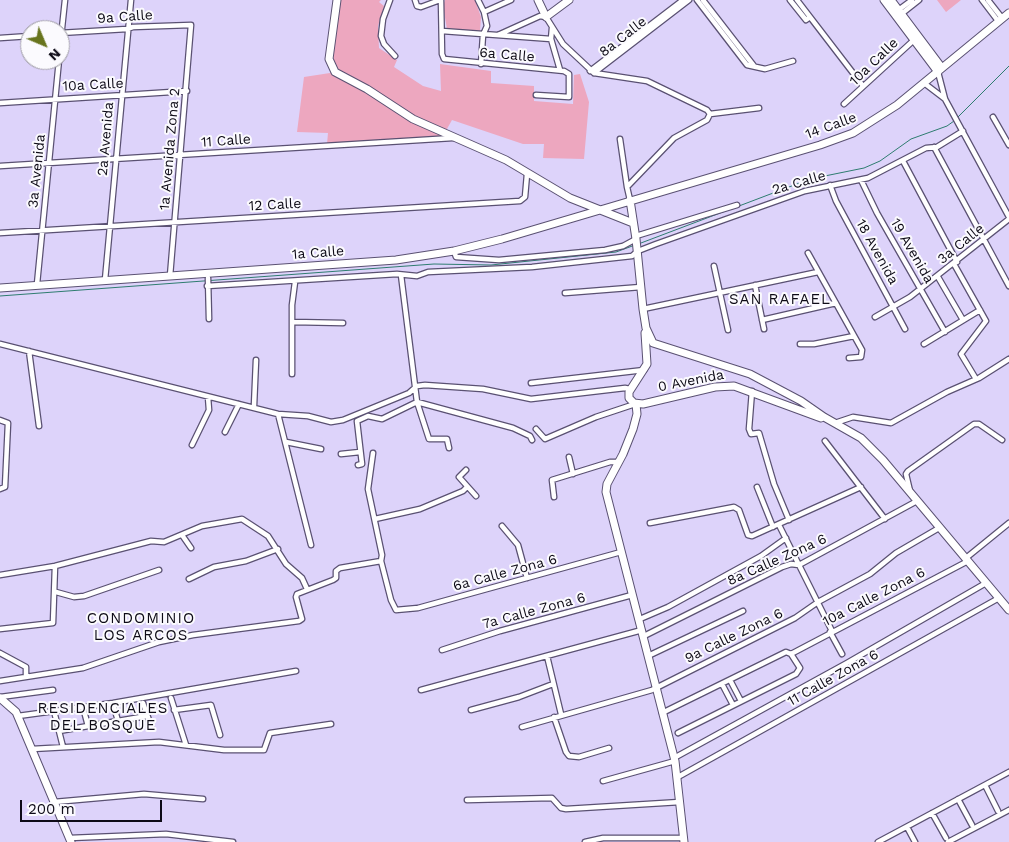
<!DOCTYPE html>
<style>
body{margin:0}
#map{position:relative;width:1009px;height:842px;overflow:hidden;background:#ddd3fa;font-family:"Work Sans",sans-serif}
canvas{display:block}
.north{position:absolute;left:20px;top:20px;width:50px;height:50px;box-sizing:border-box;background:#fbfafe;border:1px solid #9c9aa2;border-radius:50%;rotate:135deg;font-size:14px;font-weight:700;line-height:20px;text-align:center;color:#0e0b17}
.north::after{content:'';display:block;margin:auto;width:18px;height:22px;background:#68741e;clip-path:polygon(50% 0,100% 100%,50% 72%,0 100%)}
.scale{position:absolute;left:20px;top:800px;width:142px;height:22px;box-sizing:border-box;border:2px solid #0e0b17;border-top:0;padding-left:6px;font-size:15px;line-height:18px;white-space:nowrap;color:#0e0b17;-webkit-text-stroke:4px #fbfafe;paint-order:stroke}
</style>
<div id="map">
<canvas width="1009" height="842"></canvas>
<div class="north">N</div>
<div class="scale">200 m</div>
</div>
<script>
const ctx = document.querySelector('canvas').getContext('2d');
ctx.lineJoin = 'round';
function paint(path, color) { ctx.fillStyle = color; ctx.fill(path, 'evenodd'); }
const toPath = rows => new Path2D(rows.map(r => 'M' + r).join(''));
function trace(path, color, width, dash) { ctx.strokeStyle = color; ctx.lineWidth = width; ctx.lineCap = dash ? 'butt' : 'round'; ctx.setLineDash(dash || []); ctx.stroke(path); }
function write(font, color, halo, rows, align = 'center') {
  ctx.font = font + ' "Work Sans",sans-serif'; ctx.lineWidth = 4; ctx.setLineDash([]); ctx.textBaseline = 'middle'; ctx.strokeStyle = halo; ctx.fillStyle = color; for (const [text, x, y, turn = 0] of rows) {
    ctx.save(); ctx.translate(x, y); ctx.rotate((+turn || 0) * Math.PI / 180); ctx.textAlign = isNaN(turn) ? turn : align; if (halo) ctx.strokeText(text, 0, 0); ctx.fillText(text, 0, 0); ctx.restore();
  }
}
const green = toPath([
 [341,0,381,0,379,2,384,6,378,26,379,48,397,60,394,67,423,86,441,91,440,64,491,71,491,83,534,86,534,101,573,104,574,75,580,74,589,102,584,159,543,158,544,144,523,144,452,120,443,136,371,142,327,144,328,133,297,132,304,77,330,73,335,68,333,55],
 [445,0,475,0,481,17,480,31,447,29,443,6],
 [937,0,961,0,946,12]
]);
const stream = toPath([
 [957,118,1009,66],
 [739,206,810,179,864,168,880,161,911,139,947,126,954,121],
 [641,243,728,210],
 [0,296,434,264,491,265,616,252,635,245]
]);
const street = toPath([
 [390,0,383,19,381,36,384,44,395,56],
 [415,0,417,6,421,7,440,0],
 [441,0,442,54,444,59,564,71,569,74,569,97,536,95],
 [478,0,484,12,487,26,483,35,481,64],
 [697,0,747,65,765,69,793,61],
 [703,0,754,66],
 [790,0,806,20,810,17],
 [797,0,863,86],
 [982,0,998,21],
 [988,0,1002,18],
 [897,11,912,0],
 [484,12,511,0],
 [900,15,919,0],
 [552,28,551,39,560,70],
 [442,31,551,39],
 [60,33,127,29,133,27,191,25,170,276],
 [498,35,540,16,546,17,563,44,594,73,647,81,707,110,710,114,707,120,674,138,627,187,630,200],
 [0,38,30,36],
 [60,47,65,0],
 [590,71,683,0],
 [938,72,945,99,1009,217],
 [594,73,689,0],
 [924,83,945,99],
 [0,103,187,91],
 [844,104,915,39],
 [710,114,759,108],
 [993,117,1009,145],
 [620,139,627,187],
 [934,147,1009,286],
 [903,161,957,262],
 [0,166,453,138],
 [861,180,877,213,945,332],
 [830,185,836,201,905,329],
 [0,233,520,201,525,197,527,174],
 [636,236,737,205],
 [454,251,456,257,499,260,605,250,623,246,636,239],
 [808,253,862,350,861,357,849,358],
 [954,264,986,321,961,354,976,379],
 [714,266,728,330],
 [401,275,417,402,429,439,447,439,449,448],
 [938,277,963,320],
 [208,278,209,319],
 [105,280,131,0],
 [37,284,59,60],
 [755,285,764,329],
 [207,286,397,274,417,276,428,272,532,267,632,256,638,251,656,244,805,191,868,178,926,148,937,147,963,131],
 [565,293,641,287],
 [643,309,818,272],
 [875,317,910,297,1009,219],
 [762,320,836,303],
 [293,322,343,323],
 [0,344,278,414,308,416,331,422,343,420,409,393,417,386,425,385,483,389,531,399,625,388,630,389],
 [800,344,814,344,854,336],
 [924,344,980,310],
 [29,351,39,426],
 [292,374,292,305,295,282],
 [531,383,644,370],
 [752,391,749,429,751,434,759,433,774,484,789,520],
 [254,406,256,360],
 [278,414,311,545],
 [0,420,8,423,5,487,0,489],
 [835,423,853,417,891,423,947,392,979,378,1009,359],
 [536,429,545,439,596,417,635,404],
 [225,432,239,404],
 [825,441,885,519],
 [286,442,321,449],
 [192,445,209,410,208,397],
 [373,453,368,489,382,555,381,561,391,600,396,610,418,608,621,552],
 [341,454,360,452],
 [569,457,573,474],
 [358,465,362,464,357,421,368,416,382,419,417,402,513,428,530,436,532,440],
 [466,470,459,477,476,496],
 [757,487,773,527],
 [910,491,906,474,908,471,974,424,979,424,1002,440],
 [554,497,552,480,610,462,619,462],
 [375,519,420,509,463,491,467,487],
 [650,523,734,507,739,510,748,535,752,536,861,487],
 [779,525,832,631],
 [502,526,518,545,527,578],
 [182,535,191,548],
 [966,558,1009,523],
 [0,575,55,566,151,541,164,542,202,526,242,519,268,536,286,564,302,578,307,589],
 [189,579,214,567,246,561,278,549],
 [56,592,74,597,84,596,159,570],
 [640,619,668,607,761,556,786,538],
 [0,629,53,623,55,566],
 [830,632,842,654],
 [644,636,782,567,791,564,799,565,917,501],
 [442,650,500,631,632,595],
 [0,653,26,667,26,676],
 [791,654,968,561],
 [547,656,561,714],
 [648,656,743,611],
 [730,680,741,701],
 [0,681,83,668,159,642,193,635,299,621,302,619,296,597,297,594,333,580,336,578,336,571,340,568,381,561],
 [722,684,733,705],
 [421,690,642,630],
 [0,697,53,690],
 [171,698,186,745],
 [143,703,151,726],
 [114,707,118,721],
 [174,710,211,705,220,735],
 [471,710,519,697,553,684],
 [54,711,63,747],
 [84,711,88,726],
 [662,713,786,652,791,654,800,668,796,674,678,733],
 [18,716,113,703,296,671],
 [554,717,566,752,569,756,579,757,609,748],
 [522,727,652,690,795,618,818,602,870,574,896,553,939,528],
 [59,731,147,716],
 [32,749,159,742,224,750,264,750,270,733,331,724],
 [674,758,847,663,986,583],
 [678,777,999,598],
 [603,781,675,761],
 [985,785,998,811],
 [958,799,972,825],
 [467,800,552,798,561,808,566,809,680,802],
 [54,802,144,794,203,799],
 [932,813,946,838],
 [907,827,915,842],
 [70,838,166,834,233,842],
 [585,842,603,838,684,838],
 [878,842,1009,772],
 [948,842,1009,810]
]);
const secondary = toPath([
 [337,0,329,59,335,72,367,89,413,119,506,160,570,198,633,223],
 [538,0,546,17,569,0],
 [884,0,938,72],
 [891,0,942,68],
 [630,200,636,239,643,309,646,328,653,343,750,374,801,401,824,417,861,438,883,460,1009,610],
 [0,288,396,260,454,251,502,239,820,145,853,133,897,105,1009,13],
 [645,333,647,364,629,392,629,398,634,403,643,404,715,387,734,386,821,418],
 [636,404,637,414,633,429,623,454,607,484,606,492,675,761,684,842],
 [0,698,16,712,71,842]
]);
const streetNames = [
 ["9a Calle",125,17,-4],
 ["8a Calle",623,37,-38],
 ["6a Calle",507,55,5],
 ["10a Calle",874,62,-44],
 ["10a Calle",93,85,-3],
 ["14 Calle",831,126,-20],
 ["2a Avenida",106,139,-85],
 ["11 Calle",226,141,-4],
 ["1a Avenida Zona 2",170,149,-85],
 ["3a Avenida",37,171,-84],
 ["2a Calle",799,183,-16],
 ["12 Calle",275,205,-3],
 ["3a Calle",961,244,-39],
 ["19 Avenida",912,251,60],
 ["18 Avenida",877,252,61],
 ["1a Calle",318,253,-4],
 ["0 Avenida",691,381,-11],
 ["8a Calle Zona 6",777,560,-24],
 ["6a Calle Zona 6",505,573,-15],
 ["10a Calle Zona 6",874,597,-27],
 ["7a Calle Zona 6",534,611,-15],
 ["9a Calle Zona 6",734,636,-26],
 ["11 Calle Zona 6",833,678,-29]
];
const neighbourhoodNames = [
 ["SAN RAFAEL",780,300],
 ["CONDOMINIO",141,619],
 ["LOS ARCOS",141,636],
 ["RESIDENCIALES",103,709],
 ["DEL BOSQUE",103,726]
];
paint(green, '#eda7bf');
trace(stream, '#2e7c6f', 1);
trace(street, '#5a5172', 7);
trace(secondary, '#5a5172', 9);
trace(street, '#fff', 4.5);
trace(secondary, '#fff', 7);
write('14px', '#0e0b17', '#fbfafe', streetNames);
ctx.letterSpacing = '1px';
write('15px', '#0e0b17', '#fbfafe', neighbourhoodNames);
ctx.letterSpacing = '0px';
</script>
